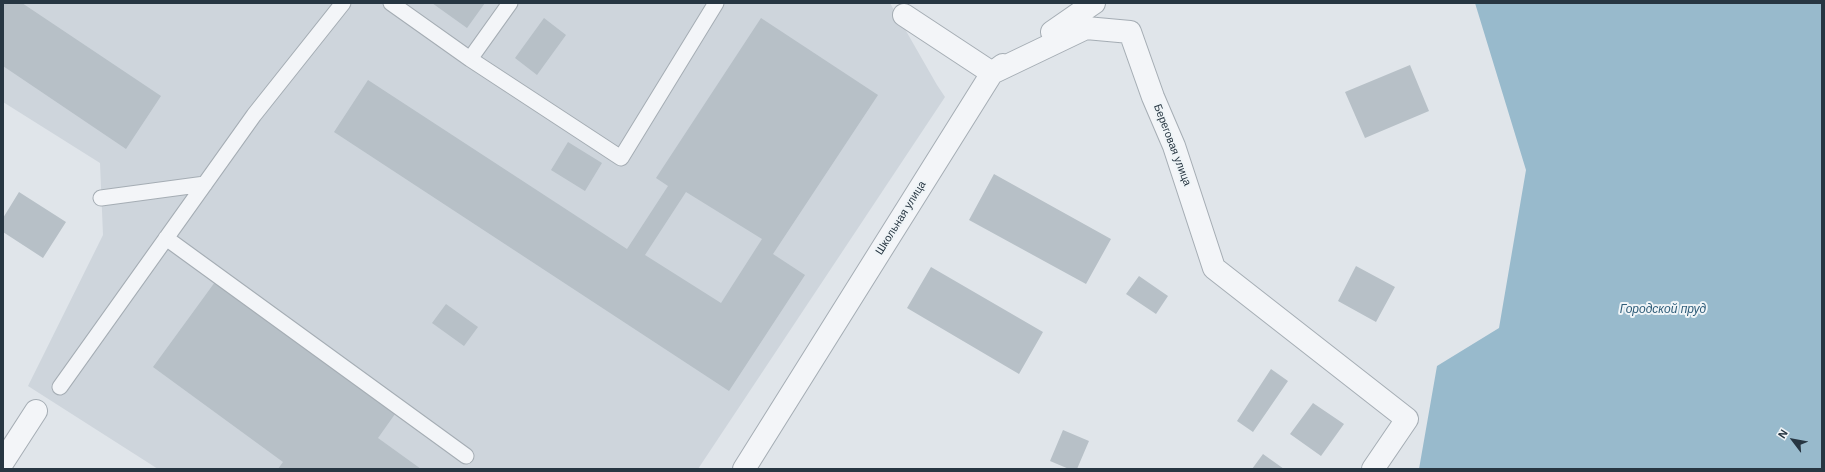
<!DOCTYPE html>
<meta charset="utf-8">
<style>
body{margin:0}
#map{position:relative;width:1825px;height:472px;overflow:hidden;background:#e0e5ea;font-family:Helvetica,sans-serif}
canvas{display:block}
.frame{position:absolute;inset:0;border:4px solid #273642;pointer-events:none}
.north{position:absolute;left:1773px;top:420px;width:40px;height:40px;-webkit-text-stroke:3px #eff4f7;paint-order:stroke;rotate:302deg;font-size:11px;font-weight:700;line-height:16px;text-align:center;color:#273642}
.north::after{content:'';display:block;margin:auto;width:14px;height:18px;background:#273642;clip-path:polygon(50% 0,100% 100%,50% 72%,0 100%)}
</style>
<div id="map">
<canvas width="1825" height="472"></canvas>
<div class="frame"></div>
<div class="north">N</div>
</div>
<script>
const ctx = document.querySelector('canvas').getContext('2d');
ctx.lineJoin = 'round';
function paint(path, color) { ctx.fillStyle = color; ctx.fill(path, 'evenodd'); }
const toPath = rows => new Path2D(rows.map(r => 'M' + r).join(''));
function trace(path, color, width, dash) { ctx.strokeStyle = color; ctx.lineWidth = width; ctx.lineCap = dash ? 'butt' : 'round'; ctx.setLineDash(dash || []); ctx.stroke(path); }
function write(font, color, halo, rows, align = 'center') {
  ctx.font = font + ' Helvetica,sans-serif'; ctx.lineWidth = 4; ctx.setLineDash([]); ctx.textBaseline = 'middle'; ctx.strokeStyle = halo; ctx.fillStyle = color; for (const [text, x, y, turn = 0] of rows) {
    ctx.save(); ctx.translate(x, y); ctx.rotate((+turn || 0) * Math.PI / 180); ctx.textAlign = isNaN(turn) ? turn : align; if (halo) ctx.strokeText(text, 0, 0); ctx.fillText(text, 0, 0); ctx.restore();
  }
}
const built = toPath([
 [3,3,890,3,937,85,945,97,698,469,158,469,28,386,103,235,100,163,3,102]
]);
const water = toPath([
 [1475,3,1822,3,1822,469,1419,469,1437,366,1499,328,1526,170]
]);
const building = toPath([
 [3,3,22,3,161,96,126,149,3,66],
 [432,3,485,3,467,28],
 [544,18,566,35,537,75,515,58],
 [761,18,878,95,773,254,805,275,729,391,334,132,368,80,627,249,668,186,656,178],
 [686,192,762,239,721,303,645,255],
 [1410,65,1429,111,1365,138,1345,92],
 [568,142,602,163,585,191,551,170],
 [994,174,1111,239,1086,284,969,220],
 [19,192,66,222,43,258,3,232,3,218],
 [1356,266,1395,287,1376,322,1338,301],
 [931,267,1043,332,1019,374,907,308],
 [1139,276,1168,296,1156,314,1126,294],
 [215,282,395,414,378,438,421,469,278,469,283,462,153,367],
 [446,304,478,327,464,346,432,323],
 [1271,369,1288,381,1253,432,1237,421],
 [1313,403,1344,424,1321,456,1290,434],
 [1063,430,1089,441,1077,469,1069,469,1050,461],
 [1263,454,1284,469,1252,469]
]);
const lane = toPath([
 [391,3,470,59,621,158,716,3],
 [470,59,510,3],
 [101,198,205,184],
 [166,238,466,456],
 [60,387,254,115,343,3]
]);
const street = toPath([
 [904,15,992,73,1086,28,1130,32,1153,97,1174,146,1214,268,1407,419,1373,469],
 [1052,32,1094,3],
 [3,462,36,411],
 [744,469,992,73,1003,65]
]);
const streetNames = [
 ["Береговая улица",1172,145,69],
 ["Школьная улица",901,218,-58]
];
const waterNames = [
 ["Городской пруд",1663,310]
];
paint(built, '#ced5dc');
paint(water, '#98bacc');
paint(building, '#b7c0c7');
trace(lane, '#a5adb4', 17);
trace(street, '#a5adb4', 24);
trace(lane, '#f3f5f8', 15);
trace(street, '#f3f5f8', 22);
write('11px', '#273642', '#eff4f7', streetNames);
write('italic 12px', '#2f5d79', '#eff4f7', waterNames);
</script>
